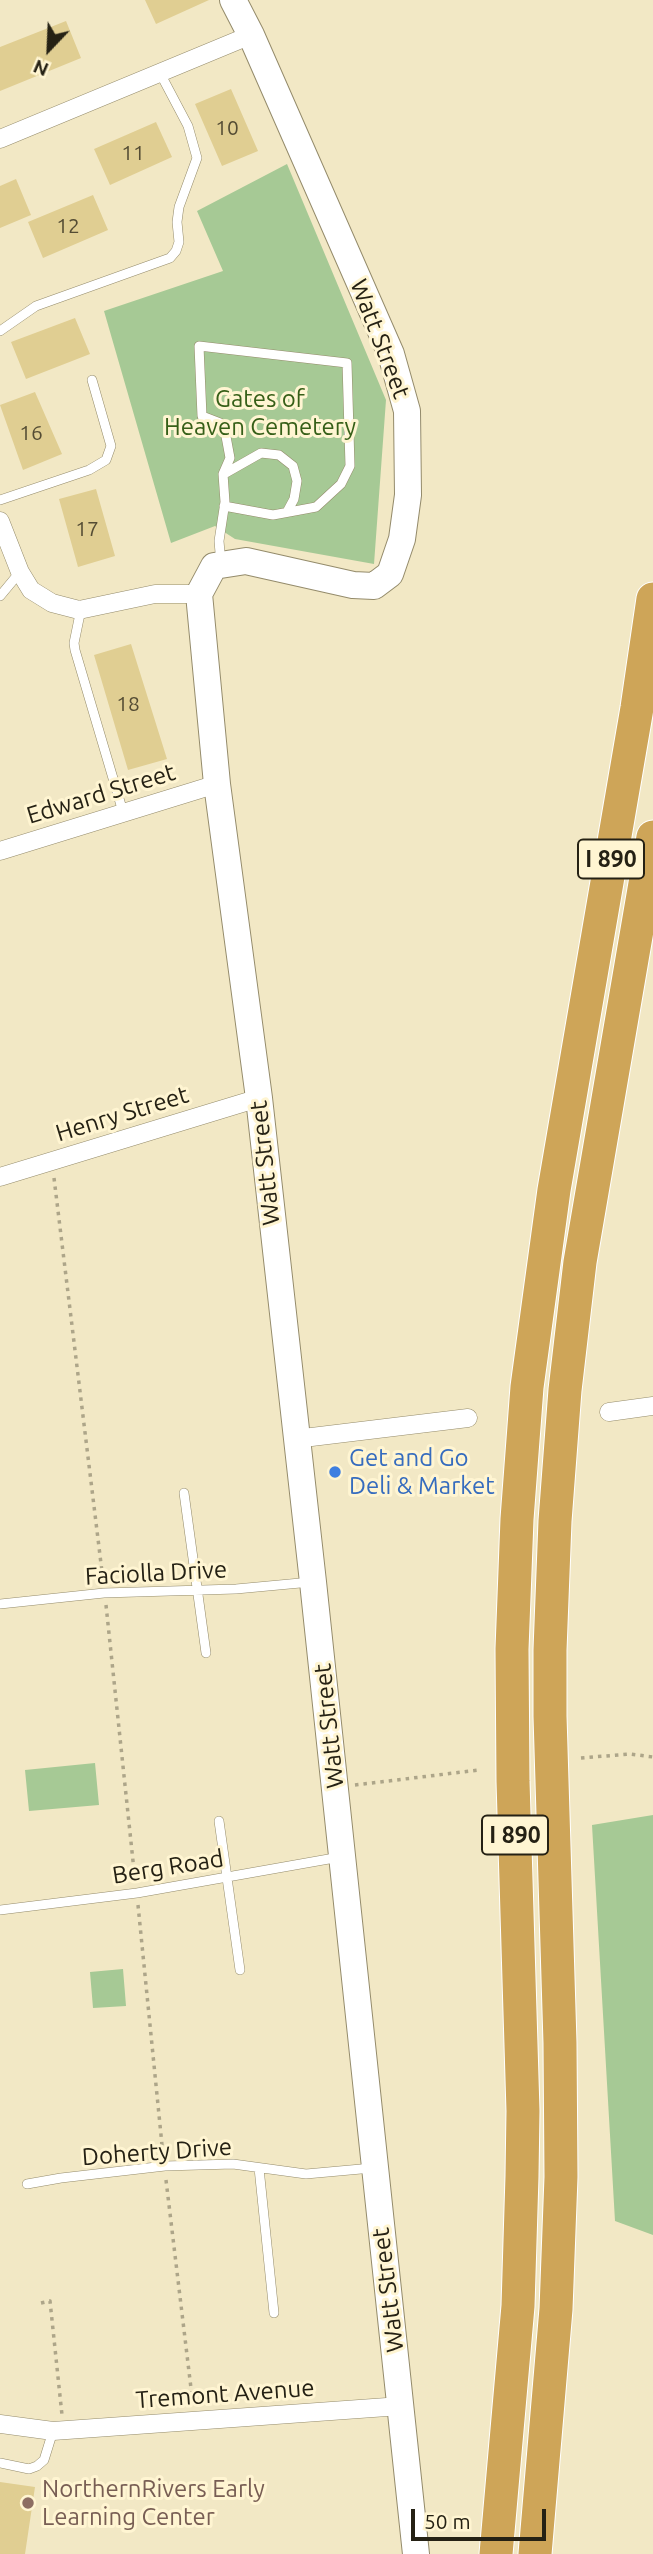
<!DOCTYPE html>
<style>
body{margin:0}
#map{position:relative;width:653px;height:2554px;overflow:hidden;background:#f2e8c5;font-family:Ubuntu,sans-serif}
canvas{display:block}
.north{position:absolute;left:14px;top:14px;width:70px;height:70px;-webkit-text-stroke:5px #fff5d2;paint-order:stroke;rotate:203deg;font-size:19px;font-weight:700;line-height:28px;text-align:center;color:#252114}
.north::after{content:'';display:block;margin:auto;width:24px;height:32px;background:#252114;clip-path:polygon(50% 0,100% 100%,50% 72%,0 100%)}
.scale{position:absolute;left:411px;top:2509px;width:135px;height:32px;box-sizing:border-box;border:4px solid #252114;border-top:0;padding-left:9px;font-size:21px;line-height:24px;white-space:nowrap;color:#252114;-webkit-text-stroke:5px #fff5d2;paint-order:stroke}
</style>
<div id="map">
<canvas width="653" height="2554"></canvas>
<div class="north">N</div>
<div class="scale">50 m</div>
</div>
<script>
const ctx = document.querySelector('canvas').getContext('2d');
ctx.lineJoin = 'round';
function paint(path, color) { ctx.fillStyle = color; ctx.fill(path, 'evenodd'); }
const toPath = rows => new Path2D(rows.map(r => 'M' + r).join(''));
function trace(path, color, width, dash) { ctx.strokeStyle = color; ctx.lineWidth = width; ctx.lineCap = dash ? 'butt' : 'round'; ctx.setLineDash(dash || []); ctx.stroke(path); }
function write(font, color, halo, rows, align = 'center') {
  ctx.font = font + ' Ubuntu,sans-serif'; ctx.lineWidth = 6; ctx.setLineDash([]); ctx.textBaseline = 'middle'; ctx.strokeStyle = halo; ctx.fillStyle = color; for (const [text, x, y, turn = 0] of rows) {
    ctx.save(); ctx.translate(x, y); ctx.rotate((+turn || 0) * Math.PI / 180); ctx.textAlign = isNaN(turn) ? turn : align; if (halo) ctx.strokeText(text, 0, 0); ctx.fillText(text, 0, 0); ctx.restore();
  }
}
const green = toPath([
 [287,164,386,400,374,564,235,539,215,526,171,543,104,311,223,271,197,211],
 [95,1763,99,1805,29,1811,25,1770],
 [653,1815,653,2235,615,2221,592,1825],
 [123,1969,126,2006,93,2008,90,1972]
]);
const building = toPath([
 [145,0,209,0,156,24],
 [66,21,81,58,0,91,0,47],
 [231,89,258,151,222,166,195,104],
 [156,122,172,157,110,185,94,149],
 [16,179,31,215,0,228,0,186],
 [93,195,108,230,43,258,28,222],
 [75,318,90,354,26,379,11,342],
 [35,392,62,454,23,470,0,405],
 [96,489,115,556,78,567,59,499],
 [131,644,167,759,128,770,94,655],
 [0,2482,35,2487,25,2554,0,2554]
]);
const path = toPath([
 [54,1178,103,1580],
 [106,1605,135,1880],
 [581,1758,630,1754,653,1757],
 [355,1785,479,1770],
 [138,1905,163,2155],
 [166,2180,193,2405],
 [41,2303,50,2301,62,2415]
]);
const lane = toPath([
 [0,331,36,306,170,258,176,251,179,242,177,222,179,207,197,158,188,126,160,73],
 [224,474,261,453,279,455,293,466,297,481,294,499,287,512],
 [0,500,89,470,106,460,111,446,92,380],
 [221,564,219,541,225,502,223,474,230,458,225,431,220,423,202,416,199,346,347,363,350,466,341,484,316,507,273,515,224,506],
 [0,596,20,572],
 [81,609,74,643,75,650,123,812],
 [184,1493,206,1653],
 [0,1604,104,1593,236,1589,311,1582],
 [219,1821,240,1970],
 [0,1910,137,1893,340,1857],
 [259,2168,274,2313],
 [27,2184,61,2178,165,2166,233,2164,306,2174,372,2168],
 [0,2463,29,2469,37,2466,44,2460,53,2431]
]);
const street = toPath([
 [0,139,251,35],
 [0,521,20,572,31,590,52,603,79,610,155,594,199,594],
 [0,851,217,784],
 [0,1177,259,1098],
 [609,1412,653,1406],
 [295,1439,468,1418],
 [0,2424,53,2431,401,2406]
]);
const secondary = toPath([
 [233,0,251,35,391,354,407,411,408,495,402,539,390,574,374,586,353,585,246,561,214,566,199,594,217,784,259,1098,313,1582,416,2554]
]);
const highway = toPath([
 [496,2554,518,2306,522,2176,523,2111,513,1781,512,1649,517,1519,527,1387,554,1190,637,708,653,599],
 [535,2554,556,2309,561,2177,560,2043,550,1716,550,1650,555,1521,565,1390,580,1262,653,837]
]);
const markers = [
 [335,1472,7,"#3f7fe0"],
 [28,2503,7,"#8d6e63"]
];
const numberNames = [
 ["10",227,128],
 ["11",133,153],
 ["12",68,226],
 ["16",31,433],
 ["17",87,529],
 ["18",128,704]
];
const shields = [
 [611,859,66],
 [515,1835,66]
];
const shieldNames = [
 ["I 890",611,859],
 ["I 890",515,1835]
];
const streetNames = [
 ["Watt Street",380,339,69],
 ["Edward Street",101,794,-17],
 ["Henry Street",122,1114,-17],
 ["Watt Street",265,1163,-96],
 ["Faciolla Drive",156,1573,-3],
 ["Watt Street",329,1726,-96],
 ["Berg Road",168,1867,-9],
 ["Doherty Drive",157,2152,-4],
 ["Watt Street",388,2290,-97],
 ["Tremont Avenue",225,2394,-4]
];
const parkNames = [
 ["Gates of",260,399],
 ["Heaven Cemetery",260,427]
];
const shopNames = [
 ["Get and Go",349,1458],
 ["Deli & Market",349,1486]
];
const educationNames = [
 ["NorthernRivers Early",42,2489],
 ["Learning Center",42,2517]
];
paint(green, '#a6c995');
paint(building, '#e0ce92');
trace(lane, '#948b6b', 10);
trace(street, '#948b6b', 19);
trace(secondary, '#948b6b', 28);
trace(highway, '#fff', 35);
trace(path, '#ada589', 3.5, [3.5, 5]);
trace(lane, '#fff', 9);
trace(street, '#fff', 18);
trace(secondary, '#fff', 26);
trace(highway, '#cea558', 33);
for (const [x, y, r, color] of markers) { const dot = new Path2D(); dot.arc(x, y, r, 0, 2 * Math.PI); ctx.fillStyle = color; ctx.fill(dot); trace(dot, '#fff5d2', 2.5); }
write('21px', '#544c34', null, numberNames);
for (const [x, y, w] of shields) { const box = new Path2D(); box.roundRect(x - w / 2, y - 19.5, w, 39, 5); ctx.fillStyle = '#fff5d2'; ctx.fill(box); trace(box, '#252114', 2); }
write('bold 23px', '#252114', null, shieldNames);
write('24px', '#252114', '#fff5d2', streetNames);
write('24px', '#365f18', '#fff5d2', parkNames);
write('24px', '#366cbe', '#fff5d2', shopNames, 'left');
write('24px', '#785e54', '#fff5d2', educationNames, 'left');
</script>
